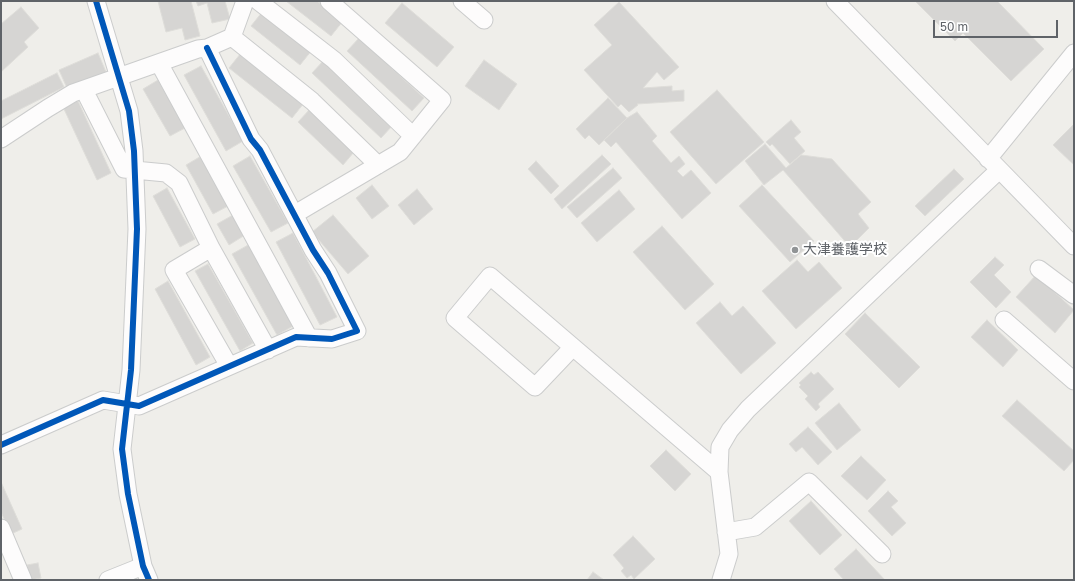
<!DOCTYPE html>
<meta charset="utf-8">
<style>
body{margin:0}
#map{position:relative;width:1075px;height:581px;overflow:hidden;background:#efeeea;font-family:"Golos Text",sans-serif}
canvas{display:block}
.frame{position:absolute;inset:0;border:2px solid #5f6368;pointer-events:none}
.scale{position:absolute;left:933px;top:20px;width:125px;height:18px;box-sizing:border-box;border:2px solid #5f6368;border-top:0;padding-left:5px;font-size:12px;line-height:14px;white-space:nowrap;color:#5f6368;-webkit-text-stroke:3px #fff;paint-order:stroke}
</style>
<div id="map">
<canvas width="1075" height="581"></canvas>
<div class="frame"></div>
<div class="scale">50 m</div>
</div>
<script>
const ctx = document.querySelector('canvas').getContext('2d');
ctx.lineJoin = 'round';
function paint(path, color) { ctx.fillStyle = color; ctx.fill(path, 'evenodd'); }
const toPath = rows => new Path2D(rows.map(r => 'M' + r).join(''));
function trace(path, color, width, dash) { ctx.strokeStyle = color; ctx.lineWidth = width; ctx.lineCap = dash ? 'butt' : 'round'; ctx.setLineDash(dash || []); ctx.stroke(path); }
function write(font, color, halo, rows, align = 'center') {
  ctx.font = font + ' "Golos Text","Noto Sans JP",sans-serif'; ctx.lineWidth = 4; ctx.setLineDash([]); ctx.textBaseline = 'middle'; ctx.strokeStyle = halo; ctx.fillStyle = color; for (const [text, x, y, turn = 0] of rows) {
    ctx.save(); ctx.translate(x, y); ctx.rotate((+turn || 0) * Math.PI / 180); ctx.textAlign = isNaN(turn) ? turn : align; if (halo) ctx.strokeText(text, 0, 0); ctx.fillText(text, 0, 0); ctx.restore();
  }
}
const building = toPath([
 [158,1,191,1,200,36,185,40,182,28,166,32,158,1],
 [196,1,225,1,230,19,212,23,207,3,198,6,196,1],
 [286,1,317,1,343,21,331,36,286,1],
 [915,1,997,1,1044,49,1011,81,963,33,955,41,915,1],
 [619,2,679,67,664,80,657,72,643,88,672,86,672,91,684,90,684,101,637,104,638,105,629,112,621,104,618,107,584,70,612,45,594,25,619,2],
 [402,3,454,47,437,67,385,23,402,3],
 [21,7,39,28,24,42,28,47,1,72,1,24,21,7],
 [263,11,312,50,300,65,251,26,263,11],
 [359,38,424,98,412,111,347,51,359,38],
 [98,53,106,72,67,88,59,70,98,53],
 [241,53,304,103,292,118,229,68,241,53],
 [324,60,393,125,381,138,312,73,324,60],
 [484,60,517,84,499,110,465,86,484,60],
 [201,66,243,141,226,151,184,75,201,66],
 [57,73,64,87,1,119,1,101,57,73],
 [158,80,185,128,170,136,143,89,158,80],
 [717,90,764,142,716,184,670,132,717,90],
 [608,98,627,118,599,145,589,135,585,139,576,129,608,98],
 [78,101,111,173,97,180,63,107,78,101],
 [310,109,354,152,343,165,298,122,310,109],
 [637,112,657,136,652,141,671,163,679,156,685,164,677,171,683,177,691,170,711,193,682,219,616,142,611,147,604,140,627,118,637,112],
 [791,120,801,132,794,138,805,151,790,164,772,144,770,146,766,142,791,120],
 [1074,124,1074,165,1053,145,1074,124],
 [765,144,786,168,801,155,832,159,871,202,858,214,869,228,850,247,783,170,764,185,745,161,765,144],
 [203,155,230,205,213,214,186,165,203,155],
 [602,155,611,164,562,209,554,199,602,155],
 [250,156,288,223,271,232,233,166,250,156],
 [536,161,559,186,551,194,528,169,536,161],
 [613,168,622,178,577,218,567,207,613,168],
 [954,169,964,179,925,216,915,206,954,169],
 [372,185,389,206,372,219,356,198,372,185],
 [762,185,814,241,790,262,739,206,762,185],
 [167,188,195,239,180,247,153,196,167,188],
 [417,189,433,209,414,225,398,205,417,189],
 [619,190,635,209,597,242,581,223,619,190],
 [233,215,245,235,229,245,217,224,233,215],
 [333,215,369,256,348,274,312,232,333,215],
 [662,226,714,284,685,310,633,252,662,226],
 [293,233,337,317,320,325,276,242,293,233],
 [250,244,295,325,277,335,232,254,250,244],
 [995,257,1004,265,994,275,1011,292,996,308,970,282,995,257],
 [797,260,808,272,819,262,842,288,796,329,762,291,797,260],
 [208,264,253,343,240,351,195,271,208,264],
 [1036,275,1074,310,1055,333,1016,297,1036,275],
 [168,281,210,357,196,365,155,289,168,281],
 [720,302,732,316,743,306,776,343,741,374,696,323,720,302],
 [865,313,920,367,899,388,845,334,865,313],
 [987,320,1018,350,1003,367,971,337,987,320],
 [811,372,814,375,818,372,834,389,818,404,820,407,816,411,805,399,808,396,799,387,801,385,799,383,811,372],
 [1017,400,1074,451,1074,460,1064,471,1002,416,1017,400],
 [839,403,861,430,837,450,815,423,839,403],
 [808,427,832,452,818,465,802,447,796,452,789,444,808,427],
 [666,450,691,474,675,491,650,466,666,450],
 [861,456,886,480,867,500,841,476,861,456],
 [1,482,22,529,11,534,1,512,1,482],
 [888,491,898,501,891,507,906,523,892,536,868,511,888,491],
 [811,501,842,535,820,555,789,521,811,501],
 [633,536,655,559,634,579,631,575,627,578,621,571,624,568,613,555,633,536],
 [856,549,885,580,844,580,834,569,856,549],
 [38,563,41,578,30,580,27,565,38,563],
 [593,572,604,580,587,580,593,572]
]);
const minor = toPath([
 [96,1,129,111,134,151,137,229,131,370,122,449,128,494,143,566,149,580],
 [258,1,334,60,413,136],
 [462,1,484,20],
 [835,1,1074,246],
 [232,37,312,101,378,165],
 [159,63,309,338],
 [84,90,124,169,166,173,179,183,211,248,174,270,229,366],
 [1,139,48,108,73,93,198,49,207,48,232,37,245,1],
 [988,159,1074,53],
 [295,214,400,152,442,100,329,1],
 [211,248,268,350],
 [1039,269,1074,295],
 [1004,320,1074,381],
 [573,347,535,387,455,318,490,276,719,472],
 [1,445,103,400,139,406,296,337,332,339,357,331,328,273,313,250,260,150,251,139,207,48],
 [1,528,23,580],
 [726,532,755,527,809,482,882,554],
 [108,580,143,566],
 [721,580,729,554,719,472,720,447,730,430,748,409,999,170]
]);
const cycleway = toPath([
 [96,1,129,111,134,151,137,229,131,370,122,449,128,494,143,566,149,580],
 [1,445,103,400,139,406,296,337,332,339,357,331,328,273,313,250,260,150,251,139,207,48]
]);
const markers = [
 [795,250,4,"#919496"]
];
const poiNames = [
 ["大津養護学校",803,250]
];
paint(building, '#d6d5d3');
trace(building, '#deddd9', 1);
trace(minor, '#cbcccc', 19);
trace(minor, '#fdfcfc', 17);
trace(cycleway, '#0057b8', 6);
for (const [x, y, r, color] of markers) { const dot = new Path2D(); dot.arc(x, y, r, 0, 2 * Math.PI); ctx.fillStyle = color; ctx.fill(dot); trace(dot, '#fff', 1.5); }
write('14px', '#5f6368', '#fff', poiNames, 'left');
</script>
